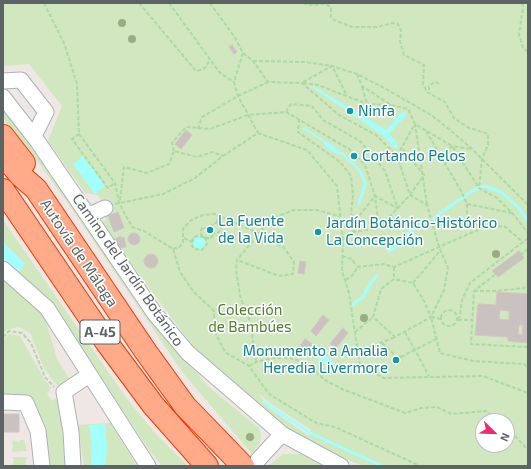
<!DOCTYPE html>
<meta charset="utf-8">
<style>
body{margin:0}
#map{position:relative;width:531px;height:469px;overflow:hidden;background:#efe7e3;font-family:"Exo 2",sans-serif}
canvas{display:block}
.frame{position:absolute;inset:0;border:4px solid #5b6465;pointer-events:none}
.north{position:absolute;left:475px;top:413px;width:40px;height:40px;box-sizing:border-box;background:#fff;border:1px solid #bdc1c1;border-radius:50%;rotate:113deg;font-size:11px;font-weight:700;line-height:16px;text-align:center;color:#5b6465}
.north::after{content:'';display:block;margin:auto;width:14px;height:18px;background:#ef2975;clip-path:polygon(50% 0,100% 100%,50% 72%,0 100%)}
</style>
<div id="map">
<canvas width="531" height="469"></canvas>
<div class="frame"></div>
<div class="north">N</div>
</div>
<script>
const ctx = document.querySelector('canvas').getContext('2d');
ctx.lineJoin = 'round';
function paint(path, color) { ctx.fillStyle = color; ctx.fill(path, 'evenodd'); }
const toPath = rows => new Path2D(rows.map(r => 'M' + r).join(''));
function trace(path, color, width, dash) { ctx.strokeStyle = color; ctx.lineWidth = width; ctx.lineCap = dash ? 'butt' : 'round'; ctx.setLineDash(dash || []); ctx.stroke(path); }
function write(font, color, halo, rows, align = 'center') {
  ctx.font = font + ' "Exo 2",sans-serif'; ctx.lineWidth = 3; ctx.setLineDash([]); ctx.textBaseline = 'middle'; ctx.strokeStyle = halo; ctx.fillStyle = color; for (const [text, x, y, turn = 0] of rows) {
    ctx.save(); ctx.translate(x, y); ctx.rotate((+turn || 0) * Math.PI / 180); ctx.textAlign = isNaN(turn) ? turn : align; if (halo) ctx.strokeText(text, 0, 0); ctx.fillText(text, 0, 0); ctx.restore();
  }
}
const green = toPath([
 [3,3,528,3,528,466,363,466,327,451,263,413,197,350,173,320,102,224,106,219,104,203,97,195,85,193,48,141,62,106,29,64,3,66],
 [258,393,270,403,311,430,309,436,269,408],
 [483,421,507,421,507,445,483,445],
 [3,105,182,357,211,389,259,428,261,435,260,442,252,454,183,373,72,209,36,159,3,118],
 [3,220,127,399,156,434,188,466,162,466,149,450,51,301,18,272,25,264,3,242],
 [3,277,44,314,57,359,69,378,59,386,54,382,44,368,30,333,19,327,7,330,3,333],
 [9,334,20,336,44,379,51,388,47,394,52,401,56,398,63,424,69,466,45,466,40,420,3,395,3,340],
 [110,423,137,466,84,466,78,425],
 [12,440,20,442,20,440,24,440,27,451,12,452,12,448,13,448],
 [283,454,300,454,323,466,268,466],
 [12,457,27,457,25,466,12,466,14,460]
]);
const water = toPath([
 [310,86,315,87,386,130,401,113,406,111,405,117,389,134,397,143,398,149,393,147,384,136],
 [304,127,342,152,360,169,367,183,360,205,357,205,364,183,358,170,341,154,335,153,326,147,323,141,302,129],
 [83,156,105,186,95,194,73,164],
 '193 243a6 6 0 1 1 12 0a6 6 0 1 1-12 0Z',
 [3,242,25,264,18,272,3,258],
 [314,347,336,364,332,369,310,353],
 [105,424,107,448,105,466,91,466,92,445,89,425]
]);
const stream = toPath([
 [389,251,399,245,411,230,431,222,440,213,474,190,484,186,501,192,519,208,528,221],
 [352,305,363,297,371,282,377,276],
 [264,402,310,433,382,466]
]);
const building = toPath([
 [232,45,237,52,234,54,229,47,232,45],
 [186,130,192,135,181,149,175,144,186,130],
 [118,212,124,228,114,232,108,216,118,212],
 '128 239a6 6 0 1 1 12 0a6 6 0 1 1-12 0Z',
 [120,236,121,238,124,237,126,247,120,248,114,240,120,236],
 [519,251,524,258,498,277,492,271,519,251],
 '144 261a7 7 0 1 1 14 0a7 7 0 1 1-14 0Z',
 [300,261,306,262,304,274,298,273,300,261],
 [497,292,528,294,528,343,508,341,508,337,475,335,478,304,496,305,497,292],
 [500,310,509,311,509,320,499,319,500,310],
 [519,325,523,325,522,335,518,334,519,325],
 [323,315,329,320,316,336,311,331,323,315],
 [343,328,348,333,336,348,330,344,343,328],
 [305,339,312,344,306,352,299,347,305,339],
 [3,414,19,414,19,432,3,432,3,414]
]);
const path = toPath([
 [44,3,64,43,77,84,79,134],
 [139,3,196,71,204,69,210,60],
 [169,3,220,73,234,82],
 [210,3,234,36,243,53,253,61,268,82,302,83,339,115,376,135,397,156,410,195,427,205,439,247,448,268,444,290,431,317],
 [303,3,308,5,326,4,331,7,331,17,334,20,352,27,377,27,392,23,398,24,401,31,400,41,404,55,424,65,423,84,427,92,445,102,454,118,467,127,488,134,488,145,482,159,479,188],
 [522,3,523,7,519,35,523,48,528,52],
 [243,53,234,82,238,96,258,133],
 [253,61,305,62,332,66,357,74,386,89,431,115,449,129,472,149,528,205],
 [357,74,362,86,391,105,408,109,415,124,452,146,479,188,497,198,513,214,528,233],
 [303,82,332,66,347,96],
 [303,83,318,85,367,104,391,105],
 [362,87,367,104],
 [429,90,429,86,433,83,436,82,439,84],
 [286,112,291,104,312,106,323,120,360,141,385,171,398,209],
 [299,119,298,132,340,162,351,176,353,196,351,213,356,220],
 [198,129,202,117,238,96,268,82],
 [426,131,460,189,467,204,467,219,482,228],
 [79,134,115,183,119,203,132,227,144,231,173,249,180,272,193,291,214,311,214,330,225,352,249,366,269,394,316,423,335,427,420,466],
 [79,134,72,139,108,188,115,183],
 [174,151,172,143,186,127,210,129,248,115,286,112,349,149,365,165,375,196,379,228],
 [397,156,415,124,427,205],
 [441,157,452,146,471,149],
 [120,200,124,167,147,173,169,164,174,151,197,157,212,152,223,156],
 [115,204,163,194,195,178,223,156,258,133,307,150,337,186,343,240,342,271,349,293,360,366,384,378,483,376,528,393],
 [467,204,512,213],
 '211 228a5 5 0 1 1 10 0a5 5 0 1 1-10 0Z',
 [217,223,218,215],
 [353,232,356,220,375,196,397,208],
 [204,237,197,236,193,238,192,246,195,249,202,250,207,244,206,240,204,237,201,234,200,232,203,227,211,231,213,235,210,239,204,237],
 [184,238,192,242],
 [343,240,353,232,379,228,410,195,424,175,402,148],
 [173,249,179,247,183,243,183,229,191,220,203,215,216,214,258,233,284,248,294,262,293,274,279,276,237,260],
 [528,249,474,291,471,344,528,347],
 [342,256,352,259,356,266],
 [357,267,383,264,394,267,482,228,504,226,523,242],
 [394,267,394,279,381,289,373,317,395,337,431,317,424,301,413,283,394,279],
 [346,280,354,274,357,267],
 [413,283,440,251],
 [474,291,498,291,524,288,528,286],
 '441 318a8 8 0 1 1 16 0a8 8 0 1 1-16 0Z',
 [441,319,431,317,440,353,473,361,524,364,528,368],
 [458,320,472,320],
 [459,320,462,300,470,283,528,238],
 [355,332,373,317],
 [405,332,429,376],
 [3,337,9,331,22,333,31,343,45,377,54,387],
 [382,343,397,357,397,361,401,360,400,356,397,357],
 [357,352,395,337],
 [401,357,436,339],
 [256,362,250,321,240,296,236,269,237,260,271,219,294,210,317,210,339,216],
 [249,366,256,362,273,358,290,358,303,362,325,380,342,389,405,413,421,408,437,407,451,414,486,411,500,421],
 [507,427,528,450]
]);
const minor = toPath([
 [3,81,21,80,46,112,34,136],
 [3,97,38,142,155,314,188,353,282,434,341,466],
 [89,215,105,208],
 [3,269,47,308,148,466],
 [3,402,26,403,38,431,42,466],
 [258,460,282,434],
 [73,466,71,432,64,392,89,375]
]);
const highway = toPath([
 [3,136,24,163],
 [3,155,20,175,36,189,146,352,185,406,243,466],
 [3,190,107,343,153,405,207,466]
]);
const trees = [
 [122,23],
 [132,39],
 [496,254],
 [364,318],
 [250,437]
];
const markers = [
 [350,111,4,"#0f9aa8"],
 [354,156,4,"#0f9aa8"],
 [210,230,4,"#0f9aa8"],
 [318,232,4,"#0f9aa8"],
 [396,360,4,"#0f9aa8"]
];
const shields = [
 [100,332,40]
];
const shieldNames = [
 ["A-45",100,332]
];
const cultureNames = [
 ["Ninfa",358,111],
 ["Cortando Pelos",362,156],
 ["La Fuente",218,221],
 ["de la Vida",218,238],
 ["Jardín Botánico-Histórico",326,223],
 ["La Concepción",326,240],
 ["Monumento a Amalia",388,351,"right"],
 ["Heredia Livermore",388,368,"right"]
];
const streetNames = [
 ["Autovía de Málaga",79,253,56],
 ["Camino del Jardín Botánico",128,270,55]
];
const parkNames = [
 ["Colección",250,310],
 ["de Bambúes",250,327]
];
paint(green, '#d1e7bf');
paint(water, '#a3fffd');
trace(stream, '#a3fffd', 3);
paint(building, '#cac2c0');
trace(building, '#d4c6c1', 1);
trace(minor, '#acb3b4', 17);
trace(highway, '#f23700', 24);
trace(path, '#add9a2', 2, [4, 2]);
trace(minor, '#fff', 15);
trace(highway, '#ffab8a', 22);
ctx.fillStyle = '#98ae81';
for (const [x, y] of trees) { ctx.beginPath(); ctx.arc(x, y, 4, 0, 2 * Math.PI); ctx.fill(); }
for (const [x, y, r, color] of markers) { const dot = new Path2D(); dot.arc(x, y, r, 0, 2 * Math.PI); ctx.fillStyle = color; ctx.fill(dot); trace(dot, '#fff', 1.5); }
for (const [x, y, w] of shields) { const box = new Path2D(); box.roundRect(x - w / 2, y - 12, w, 24, 3); ctx.fillStyle = '#fff'; ctx.fill(box); trace(box, '#5b6465', 1); }
write('bold 14px', '#5b6465', null, shieldNames);
write('15px', '#0d838f', '#fff', cultureNames, 'left');
write('15px', '#5b6465', '#fff', streetNames);
write('15px', '#517f30', '#fff', parkNames);
</script>
